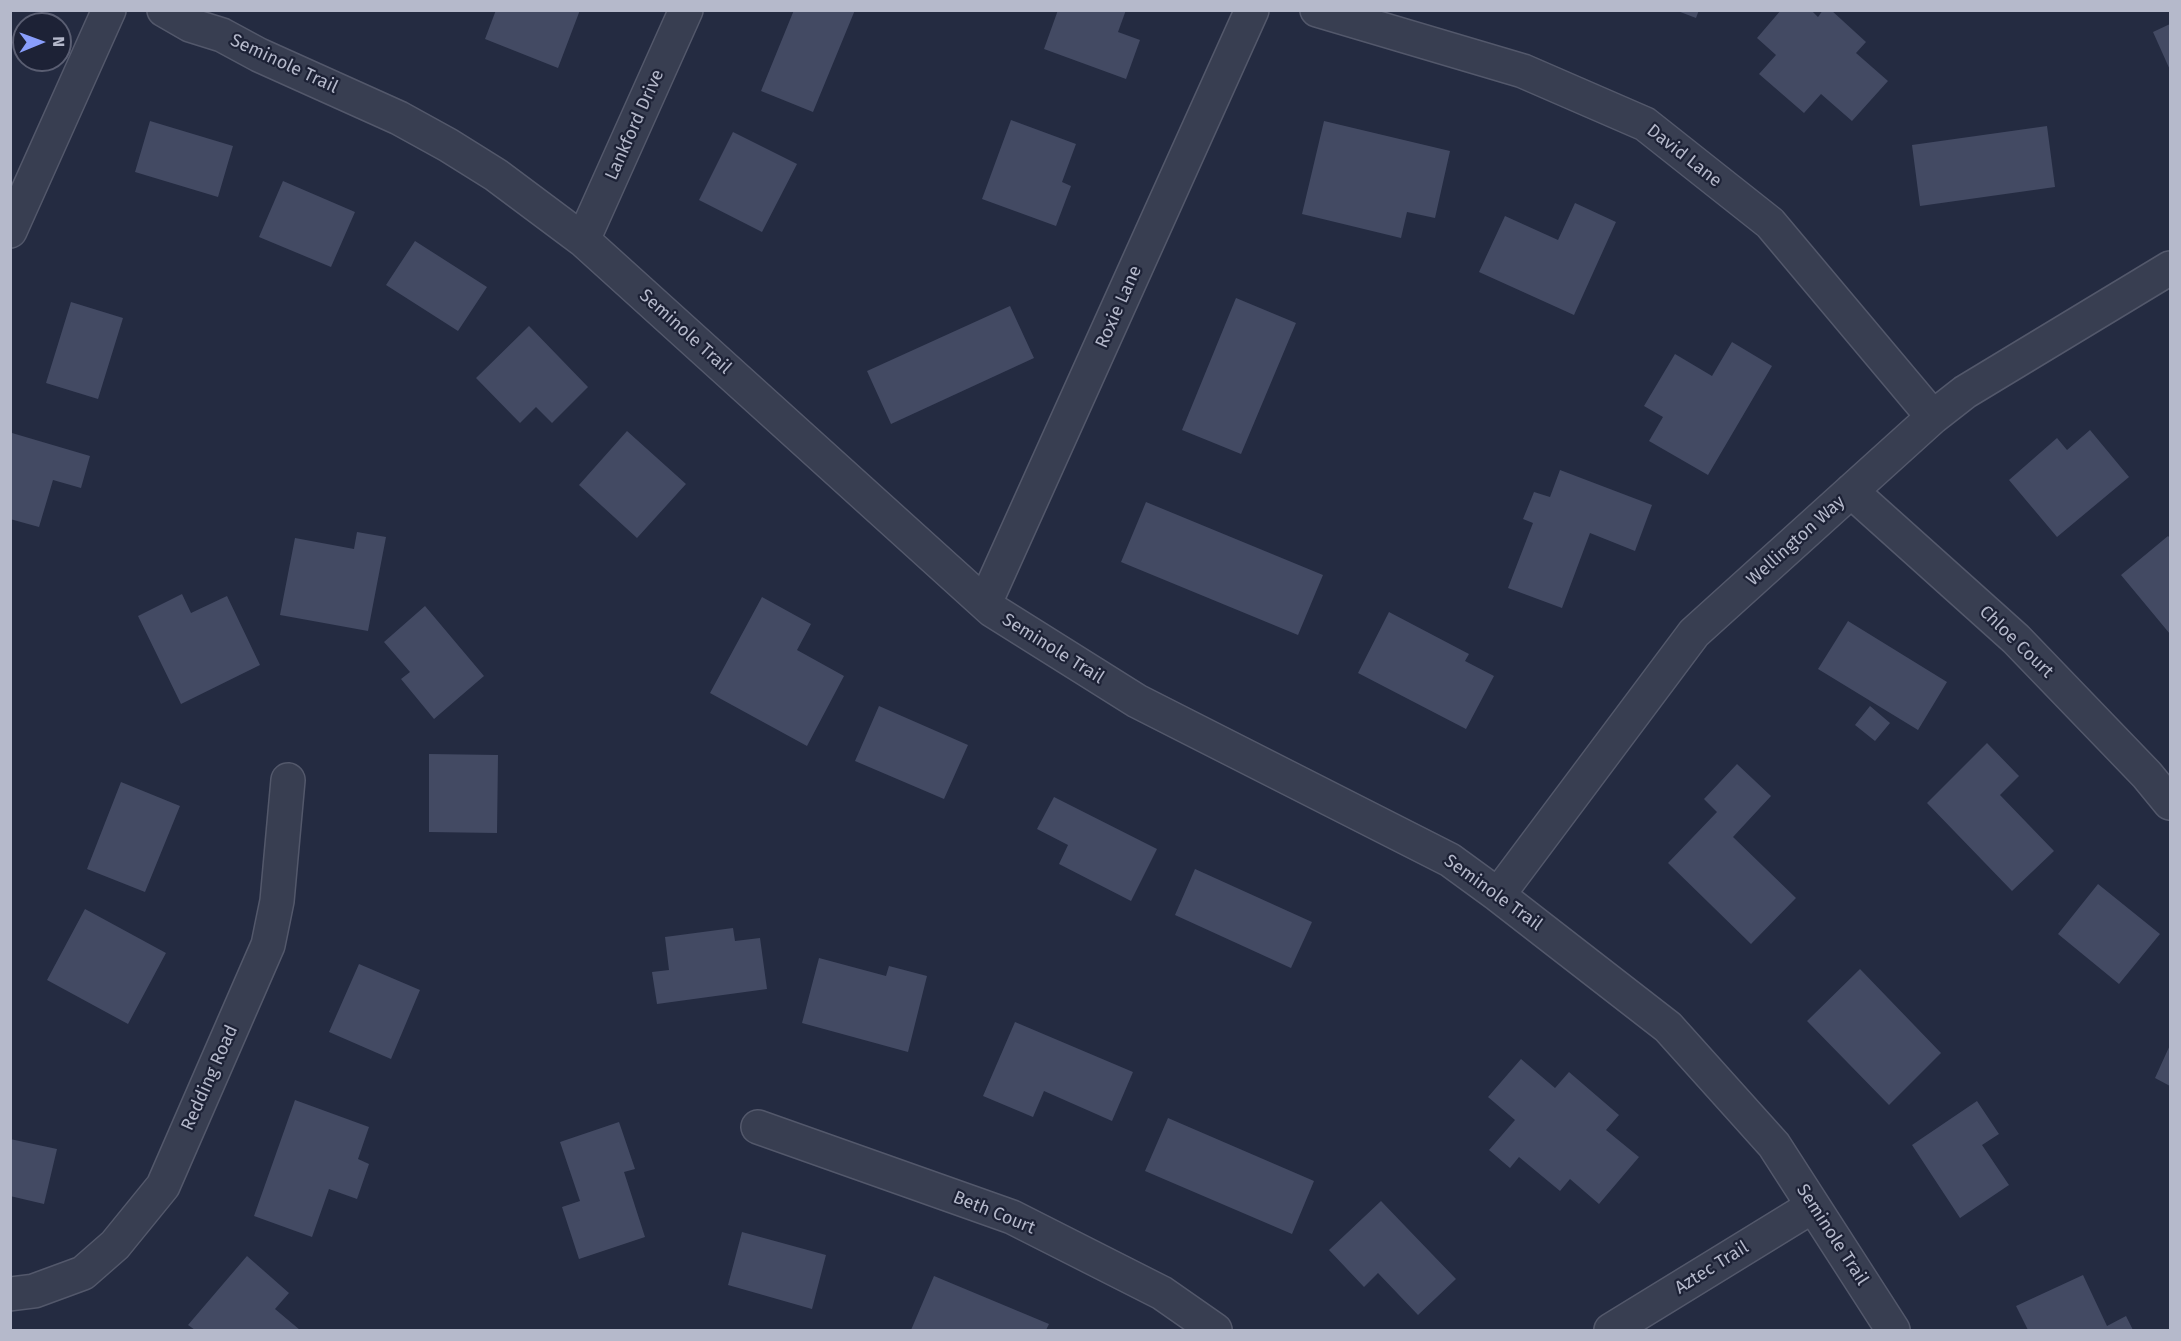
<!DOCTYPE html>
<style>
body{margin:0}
#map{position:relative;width:2181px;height:1341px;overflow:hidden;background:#242b41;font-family:"Fira Sans",sans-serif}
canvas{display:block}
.frame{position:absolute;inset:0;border:12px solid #b5b9cb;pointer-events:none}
.north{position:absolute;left:12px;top:12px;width:60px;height:60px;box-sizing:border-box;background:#1d2236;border:2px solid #5a5e72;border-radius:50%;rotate:89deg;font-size:16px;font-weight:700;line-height:24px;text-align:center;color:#b5b9cb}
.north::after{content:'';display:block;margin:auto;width:21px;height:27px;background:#899efc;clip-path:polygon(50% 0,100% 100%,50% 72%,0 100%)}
</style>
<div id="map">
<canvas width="2181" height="1341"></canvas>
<div class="frame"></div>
<div class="north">N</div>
</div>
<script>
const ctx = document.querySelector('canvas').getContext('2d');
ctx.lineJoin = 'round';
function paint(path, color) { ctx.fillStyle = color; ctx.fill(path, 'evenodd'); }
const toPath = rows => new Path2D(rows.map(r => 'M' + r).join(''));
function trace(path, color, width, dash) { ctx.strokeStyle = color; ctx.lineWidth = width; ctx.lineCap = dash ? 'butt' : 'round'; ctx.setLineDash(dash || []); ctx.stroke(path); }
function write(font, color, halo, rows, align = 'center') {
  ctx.font = font + ' "Fira Sans",sans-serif'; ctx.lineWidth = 4.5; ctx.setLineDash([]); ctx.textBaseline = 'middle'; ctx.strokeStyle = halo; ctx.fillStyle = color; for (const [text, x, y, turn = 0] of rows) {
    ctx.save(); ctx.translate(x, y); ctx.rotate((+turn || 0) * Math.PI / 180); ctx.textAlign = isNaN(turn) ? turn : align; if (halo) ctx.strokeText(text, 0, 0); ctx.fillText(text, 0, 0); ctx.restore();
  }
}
const building = toPath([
 [496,10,580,10,558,68,485,39],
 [794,10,855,10,813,112,761,91],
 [1058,10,1126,10,1118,32,1140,40,1126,79,1044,49],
 [1675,10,1699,10,1696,18],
 [1781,10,1811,10,1818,17,1823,10,1831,10,1866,42,1856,53,1888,81,1852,121,1821,94,1804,113,1759,74,1776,55,1757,38],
 [2170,24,2170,70,2153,32],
 [1011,120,1076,144,1062,182,1071,186,1056,226,982,199],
 [150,121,233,146,218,197,135,172],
 [1324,121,1450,151,1435,218,1407,212,1401,238,1302,214],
 [2047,126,2055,187,1920,206,1912,145],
 [733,132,797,164,762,232,699,200],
 [283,181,355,212,331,267,259,237],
 [1575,203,1616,222,1574,315,1479,272,1505,216,1558,240],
 [415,241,487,287,458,331,386,285],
 [1236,298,1296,323,1241,454,1182,430],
 [71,302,123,318,98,399,46,383],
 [1010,306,1034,358,891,424,867,371],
 [529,326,588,387,552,423,536,407,520,423,476,378],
 [1732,342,1772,366,1708,475,1649,441,1663,417,1644,406,1675,354,1712,376],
 [2090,430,2129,477,2057,537,2009,480,2057,438,2067,450],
 [627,431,686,484,637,538,579,485],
 [12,433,90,456,81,488,53,480,39,527,10,519,10,440],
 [1560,470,1652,505,1635,551,1590,533,1562,608,1508,588,1533,523,1523,519,1534,492,1550,497],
 [1146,502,1323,575,1298,635,1121,562],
 [357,532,386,537,368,631,280,615,295,538,354,549],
 [2168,536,2170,538,2170,634,2121,575],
 [182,594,191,613,227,596,260,665,181,704,138,616],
 [762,597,811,624,797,650,844,676,807,746,710,693],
 [425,606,484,676,434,719,401,679,410,672,384,642],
 [1389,612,1469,654,1465,661,1494,676,1466,729,1358,673],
 [1848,621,1947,682,1918,730,1818,669],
 [879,706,968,745,944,799,855,761],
 [1870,706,1890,723,1875,741,1855,725],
 [1987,743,2019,776,2000,795,2054,851,2012,891,1927,803],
 [429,754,498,755,497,833,429,832],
 [1737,764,1771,796,1733,837,1796,898,1751,944,1668,863,1717,812,1704,799],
 [121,782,180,806,145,892,87,869],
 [1054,797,1157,849,1131,901,1059,864,1068,845,1037,829],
 [1195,869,1312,922,1291,968,1175,915],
 [2098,884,2160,934,2119,984,2058,934],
 [85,909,166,953,128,1024,47,980],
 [733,928,735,941,760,938,767,989,657,1004,652,972,669,970,665,937],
 [819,958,886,976,889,966,927,976,908,1052,802,1023],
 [359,964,420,990,391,1059,329,1032],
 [1860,969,1941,1053,1889,1105,1807,1021],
 [1015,1022,1133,1072,1112,1121,1044,1091,1033,1117,983,1096],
 [2170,1045,2170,1086,2155,1078],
 [1521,1059,1555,1088,1569,1072,1619,1115,1606,1130,1639,1157,1599,1204,1570,1179,1560,1191,1519,1157,1510,1168,1489,1150,1515,1120,1488,1097],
 [295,1100,369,1127,358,1159,369,1164,357,1199,329,1189,312,1237,254,1216],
 [1977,1101,1999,1134,1982,1145,2009,1185,1960,1218,1912,1145],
 [1168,1118,1314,1181,1292,1234,1145,1171],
 [619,1122,635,1169,624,1172,645,1237,579,1259,562,1207,580,1201,560,1142],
 [10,1139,57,1149,44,1204,10,1196],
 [1381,1201,1456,1279,1418,1315,1378,1273,1364,1287,1329,1250],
 [742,1232,826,1255,812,1309,728,1285],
 [247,1256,289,1293,275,1309,300,1330,195,1330,188,1325],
 [2083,1275,2107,1326,2126,1316,2133,1330,2028,1330,2016,1306],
 [934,1276,1049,1324,1046,1330,911,1330]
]);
const minor = toPath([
 [164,10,190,25,222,35,259,55,399,118,448,145,496,175,583,240,992,610,1137,701,1450,860,1498,895,1668,1027,1774,1145,1893,1330],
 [1317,10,1523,71,1645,124,1770,223,1933,417],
 [10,231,109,10],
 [583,240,686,10],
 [1851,491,2016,639,2147,775,2170,803],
 [985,603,1252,10],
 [1498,895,1694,633,1933,417,1965,392,2170,268],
 [758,1127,1012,1217,1162,1293,1215,1330],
 [10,1294,34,1291,83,1273,115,1245,163,1186,268,945,277,901,288,780],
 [1611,1330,1813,1206]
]);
const streetNames = [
 ["Seminole Trail",284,64,25],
 ["Lankford Drive",635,125,-66],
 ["David Lane",1684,156,38],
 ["Roxie Lane",1119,307,-66],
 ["Seminole Trail",685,332,42],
 ["Wellington Way",1796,541,-42],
 ["Chloe Court",2016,642,44],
 ["Seminole Trail",1053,649,32],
 ["Seminole Trail",1493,893,36],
 ["Redding Road",210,1078,-66],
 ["Beth Court",994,1213,22],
 ["Seminole Trail",1832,1235,57],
 ["Aztec Trail",1712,1268,-32]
];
paint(building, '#434a63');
trace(minor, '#53586b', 36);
trace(minor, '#383e51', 33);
write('18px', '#b5b9cb', '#1d2236', streetNames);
</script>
